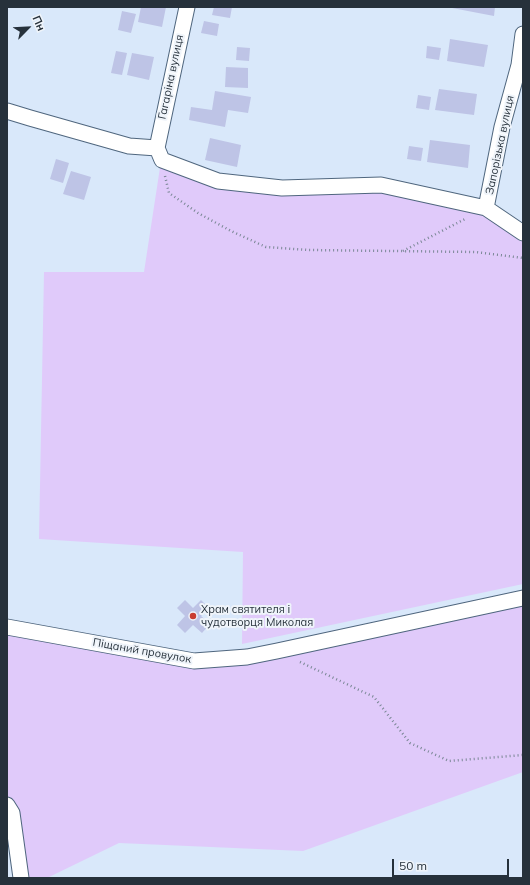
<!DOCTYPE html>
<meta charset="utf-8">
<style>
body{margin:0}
#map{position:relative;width:530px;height:885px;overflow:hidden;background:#d9e8fa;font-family:Mulish,sans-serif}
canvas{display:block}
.frame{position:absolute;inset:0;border:8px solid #26313b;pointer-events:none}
.north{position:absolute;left:8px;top:8px;width:40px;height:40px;-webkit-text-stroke:3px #eff4fa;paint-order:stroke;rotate:66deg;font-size:11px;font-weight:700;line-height:16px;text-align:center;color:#26313b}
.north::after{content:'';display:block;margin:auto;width:14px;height:18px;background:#26313b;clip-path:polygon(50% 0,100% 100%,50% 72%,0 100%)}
.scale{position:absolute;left:392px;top:859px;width:117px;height:18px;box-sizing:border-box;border:2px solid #26313b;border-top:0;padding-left:5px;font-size:12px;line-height:14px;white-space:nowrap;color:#26313b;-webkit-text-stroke:3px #eff4fa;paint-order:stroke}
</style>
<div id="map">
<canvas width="530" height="885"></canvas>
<div class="frame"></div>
<div class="north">Пн</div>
<div class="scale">50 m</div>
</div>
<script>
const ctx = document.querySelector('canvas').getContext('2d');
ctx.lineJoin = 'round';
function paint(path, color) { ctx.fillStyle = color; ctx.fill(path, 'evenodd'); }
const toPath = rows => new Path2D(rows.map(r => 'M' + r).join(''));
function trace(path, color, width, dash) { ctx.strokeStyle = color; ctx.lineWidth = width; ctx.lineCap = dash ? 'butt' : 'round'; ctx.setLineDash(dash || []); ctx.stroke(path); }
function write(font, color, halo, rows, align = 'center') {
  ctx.font = font + ' Mulish,sans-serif'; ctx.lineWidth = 4; ctx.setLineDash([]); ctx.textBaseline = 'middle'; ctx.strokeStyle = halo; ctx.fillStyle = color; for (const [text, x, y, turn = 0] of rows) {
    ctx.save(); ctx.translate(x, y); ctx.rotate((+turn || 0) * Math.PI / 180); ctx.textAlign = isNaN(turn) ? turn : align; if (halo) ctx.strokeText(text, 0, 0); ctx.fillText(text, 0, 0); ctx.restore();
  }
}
const green = toPath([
 [161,161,218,182,354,186,485,209,523,234,523,584,242,644,243,552,39,539,44,272,144,272],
 [523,599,523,772,303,851,119,843,47,878,22,878,7,802,7,628,194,662]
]);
const building = toPath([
 [141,7,166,7,162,27,138,22],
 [214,7,232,7,230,18,212,15],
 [447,7,495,7,494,16],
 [122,11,136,14,131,33,118,30],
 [204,21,219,24,217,36,201,33],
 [450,39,488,45,484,67,447,61],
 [427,46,441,48,439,60,426,58],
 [237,47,250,48,249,61,236,60],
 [116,51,127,53,122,75,111,73],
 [132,53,154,57,149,80,127,75],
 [226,67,248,68,248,88,225,87],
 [439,89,477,94,474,115,435,110],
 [215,91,251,97,248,113,228,110,225,127,189,120,191,107,212,110],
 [418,95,431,97,429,110,416,108],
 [210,138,241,145,237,167,205,160],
 [430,140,470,145,468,168,427,162],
 [409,146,423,148,421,161,407,159],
 [56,159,69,163,63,183,50,179],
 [71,171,91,177,84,200,63,194],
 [185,600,193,608,201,600,209,608,201,616,210,624,202,633,193,625,185,633,177,625,185,616,177,608]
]);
const path = toPath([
 [165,176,169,193,198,213,231,231,266,247,308,250,476,252,523,258],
 [403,251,465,219],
 [300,662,374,697,410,743,449,761,523,755]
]);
const minor = toPath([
 [7,111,30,118,129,146,157,148],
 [157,148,162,160,218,181,282,188,381,185,486,208,523,233],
 [157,148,187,7],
 [486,208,502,127,519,65,523,34],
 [7,627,194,661,247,657,277,651,523,598],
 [7,805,12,813,21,878]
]);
const markers = [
 [193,616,4,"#c93c31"]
];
const streetNames = [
 ["Гагаріна вулиця",171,77,-78],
 ["Запорізька вулиця",500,145,-78],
 ["Піщаний провулок",142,651,10]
];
const poiNames = [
 ["Храм святителя і",201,610],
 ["чудотворця Миколая",201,623]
];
paint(green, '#e0cafa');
paint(building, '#bec4e6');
trace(minor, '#4f667e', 17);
trace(path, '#7a8795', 2.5, [1, 3]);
trace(minor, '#fff', 15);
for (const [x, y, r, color] of markers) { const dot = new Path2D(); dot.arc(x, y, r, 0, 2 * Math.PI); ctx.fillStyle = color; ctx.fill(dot); trace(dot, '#eff4fa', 1.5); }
write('11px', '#26313b', '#eff4fa', streetNames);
write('11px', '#26313b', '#eff4fa', poiNames, 'left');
</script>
